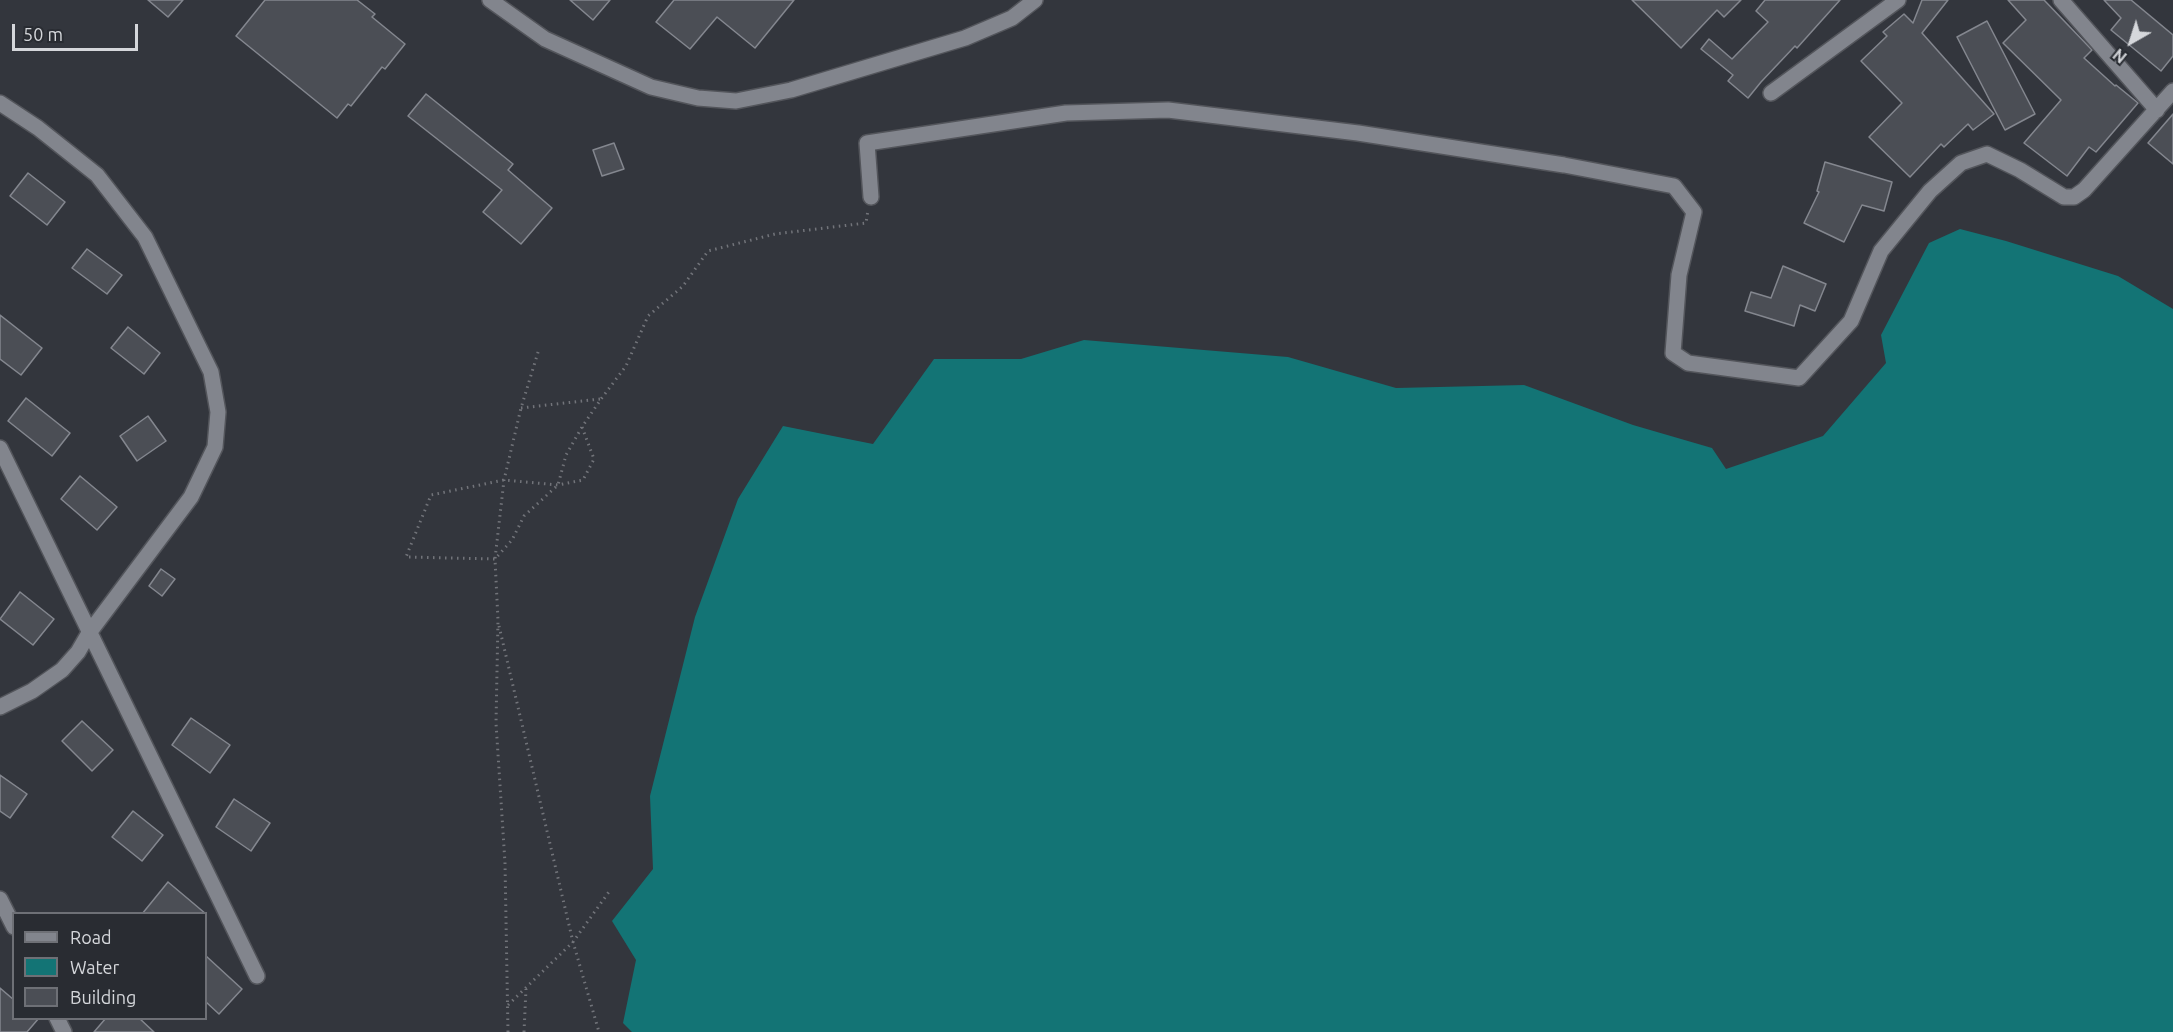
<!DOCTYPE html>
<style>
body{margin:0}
#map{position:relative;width:2173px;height:1032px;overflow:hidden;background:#33363d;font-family:Ubuntu,sans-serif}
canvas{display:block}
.legend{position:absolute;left:12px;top:912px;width:195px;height:108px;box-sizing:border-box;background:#292c32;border:2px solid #6e7076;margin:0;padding:8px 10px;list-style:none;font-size:18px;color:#d5d7db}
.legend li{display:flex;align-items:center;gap:12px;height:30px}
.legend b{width:30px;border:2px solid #6e7076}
.north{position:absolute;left:2101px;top:12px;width:60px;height:60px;-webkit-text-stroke:4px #292c32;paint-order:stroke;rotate:219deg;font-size:16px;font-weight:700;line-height:24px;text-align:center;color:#d5d7db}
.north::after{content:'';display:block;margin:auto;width:21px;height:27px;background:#d5d7db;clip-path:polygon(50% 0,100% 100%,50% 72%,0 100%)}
.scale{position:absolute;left:12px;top:24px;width:126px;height:27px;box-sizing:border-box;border:3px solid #d5d7db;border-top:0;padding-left:8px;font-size:18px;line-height:21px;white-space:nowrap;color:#d5d7db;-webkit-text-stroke:4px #292c32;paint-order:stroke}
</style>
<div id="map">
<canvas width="2173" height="1032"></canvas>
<ul class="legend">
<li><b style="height:8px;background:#82858d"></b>Road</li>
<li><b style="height:16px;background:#137475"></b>Water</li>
<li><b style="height:16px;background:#4b4e55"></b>Building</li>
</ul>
<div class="north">N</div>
<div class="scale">50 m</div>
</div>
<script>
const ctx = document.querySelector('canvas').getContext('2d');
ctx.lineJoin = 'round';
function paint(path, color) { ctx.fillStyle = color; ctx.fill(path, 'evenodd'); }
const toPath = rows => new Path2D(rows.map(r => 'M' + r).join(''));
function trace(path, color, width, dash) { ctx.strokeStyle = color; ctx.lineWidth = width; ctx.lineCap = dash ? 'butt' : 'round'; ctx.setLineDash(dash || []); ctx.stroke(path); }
const water = toPath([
 [1960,229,2006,241,2118,276,2173,309,2173,1032,632,1032,623,1023,636,960,612,921,653,869,650,796,695,617,738,499,783,426,873,444,934,359,1021,359,1084,340,1288,357,1396,388,1524,385,1633,425,1712,448,1726,469,1823,436,1886,363,1881,335,1929,243]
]);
const building = toPath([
 [148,0,183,0,168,17,148,0],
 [265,0,357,0,375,14,372,17,405,44,385,69,382,67,351,106,348,104,337,118,236,36,265,0],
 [570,0,610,0,593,20,570,0],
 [674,0,794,0,755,48,717,17,690,49,656,22,674,0],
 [1632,0,1741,0,1724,17,1717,10,1681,48,1632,0],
 [1765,0,1840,0,1797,48,1795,46,1761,82,1748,98,1728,81,1733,75,1701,49,1709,39,1732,59,1768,22,1756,11,1765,0],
 [1922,0,1948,0,1922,33,1994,114,1973,130,1968,124,1944,147,1941,144,1910,177,1869,137,1902,103,1861,61,1887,36,1883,32,1904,14,1913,23,1922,0],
 [2008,0,2044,0,2092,50,2084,58,2115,86,2116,85,2138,103,2096,152,2089,147,2067,176,2024,143,2061,100,2003,43,2026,20,2008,0],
 [2104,0,2131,0,2173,35,2173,56,2161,71,2111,30,2121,18,2104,0],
 [1987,21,2035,114,2005,130,1957,37,1987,21],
 [426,94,513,164,508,170,552,208,521,244,483,212,502,190,408,116,426,94],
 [2173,114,2173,164,2148,143,2173,114],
 [614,143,624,169,602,176,593,150,614,143],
 [1825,162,1892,182,1884,211,1862,205,1844,242,1804,223,1819,192,1817,191,1825,162],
 [28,173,65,202,47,225,10,196,28,173],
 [87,249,122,275,107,294,72,268,87,249],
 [1783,266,1826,284,1815,311,1800,305,1794,326,1745,311,1751,292,1771,298,1783,266],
 [0,315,42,348,21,375,0,359,0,315],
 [128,327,160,353,144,374,111,348,128,327],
 [26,398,70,433,52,456,8,421,26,398],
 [148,416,166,441,137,461,120,436,148,416],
 [80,476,117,507,97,530,61,499,80,476],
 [161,569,175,579,162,596,149,586,161,569],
 [20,592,54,619,33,645,0,619,20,592],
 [191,718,230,745,210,773,172,745,191,718],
 [82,721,113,750,92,771,62,741,82,721],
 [0,775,27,794,10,818,0,811,0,775],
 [234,799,270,823,251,851,216,827,234,799],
 [133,811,163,835,142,861,112,837,133,811],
 [168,882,206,914,142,914,168,882],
 [206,956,242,989,219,1014,206,1002,206,956],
 [0,988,14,1000,14,1018,39,1018,27,1032,0,1032,0,988],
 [106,1018,139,1018,154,1032,94,1032,106,1018]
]);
const path = toPath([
 [521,408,600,399],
 [582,427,594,459,583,480,558,485,504,480,431,495,406,557,495,559,512,540,524,516,558,485,566,455,582,427,601,399,626,366,648,316,683,286,708,251,775,234,866,223,868,210],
 [499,626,573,942,599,1032],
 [508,1005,573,942,611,889],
 [508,1032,505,863,496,723,498,620,495,559,504,480,521,408,539,349],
 [524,1032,526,989]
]);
const minor = toPath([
 [490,0,545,39,651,87,698,98,736,101,791,90,965,38,1012,18,1035,0],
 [2061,0,2157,110],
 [1771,93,1898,0],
 [0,103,38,128,97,175,145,237,211,372,218,412,215,447,191,497,89,633,78,652,62,670,32,691,0,707],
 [871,197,867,143,1066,113,1168,110,1358,133,1564,165,1674,186,1694,212,1679,275,1673,353,1688,363,1799,378,1851,321,1881,251,1930,191,1961,163,1987,154,2020,170,2064,197,2074,197,2084,190,2173,91],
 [0,448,257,976],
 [0,899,14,927],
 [57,1018,64,1032]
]);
paint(water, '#137475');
paint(building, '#4b4e55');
trace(building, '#84878f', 1.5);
trace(minor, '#53555b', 18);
trace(path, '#72747a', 3, [1.5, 4.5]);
trace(minor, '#82858d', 15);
</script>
